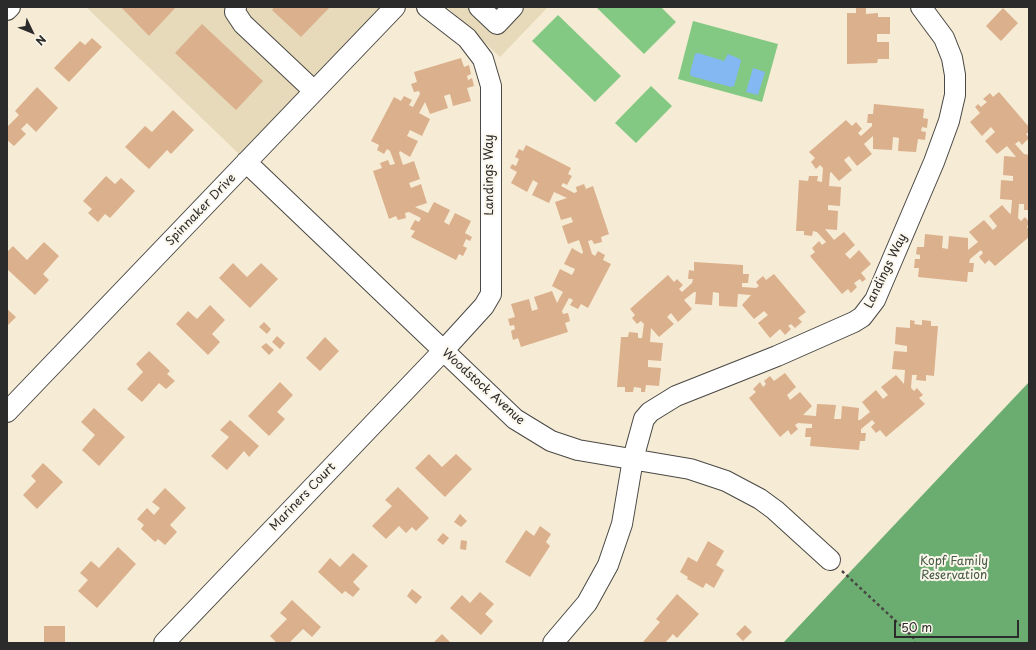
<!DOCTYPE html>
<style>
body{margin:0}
#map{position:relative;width:1036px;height:650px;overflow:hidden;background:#f6ebd5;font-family:"Playpen Sans",sans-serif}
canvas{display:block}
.frame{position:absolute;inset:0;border:8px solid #2b2b2b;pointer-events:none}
.north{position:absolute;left:12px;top:12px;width:40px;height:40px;-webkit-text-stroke:3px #fbf7ec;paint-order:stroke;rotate:133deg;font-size:11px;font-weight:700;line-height:16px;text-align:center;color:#2b2b2b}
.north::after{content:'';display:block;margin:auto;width:14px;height:18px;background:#2b2b2b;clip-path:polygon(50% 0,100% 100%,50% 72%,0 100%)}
.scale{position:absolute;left:894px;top:620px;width:125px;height:18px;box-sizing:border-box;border:2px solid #2b2b2b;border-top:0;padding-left:5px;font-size:12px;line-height:14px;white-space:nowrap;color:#2b2b2b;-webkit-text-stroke:3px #fbf7ec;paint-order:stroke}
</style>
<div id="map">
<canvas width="1036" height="650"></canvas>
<div class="frame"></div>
<div class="north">N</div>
<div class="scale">50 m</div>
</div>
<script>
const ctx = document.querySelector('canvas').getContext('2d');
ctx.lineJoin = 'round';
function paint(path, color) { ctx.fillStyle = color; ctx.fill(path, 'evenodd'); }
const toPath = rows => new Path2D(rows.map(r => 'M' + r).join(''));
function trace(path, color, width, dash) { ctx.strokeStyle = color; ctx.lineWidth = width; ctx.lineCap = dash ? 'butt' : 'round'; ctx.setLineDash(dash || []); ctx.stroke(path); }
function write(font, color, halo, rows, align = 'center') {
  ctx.font = font + ' "Playpen Sans",sans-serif'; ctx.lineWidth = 4; ctx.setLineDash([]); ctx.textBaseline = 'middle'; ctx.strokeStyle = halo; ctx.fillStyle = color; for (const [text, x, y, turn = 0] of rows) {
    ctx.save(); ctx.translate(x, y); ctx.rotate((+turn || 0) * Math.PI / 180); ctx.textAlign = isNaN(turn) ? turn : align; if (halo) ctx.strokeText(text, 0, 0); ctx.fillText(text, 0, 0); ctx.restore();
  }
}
const built = toPath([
 [86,7,380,7,239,154],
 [447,7,548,7,500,57]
]);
const green = toPath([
 [596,7,661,7,676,22,644,54],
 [558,15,621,76,595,102,532,41],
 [693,21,778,44,762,102,678,79],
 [651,86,672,106,636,143,615,123]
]);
const forest = toPath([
 [1029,382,1029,643,783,643]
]);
const water = toPath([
 [698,53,724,61,728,54,740,59,741,61,734,86,731,87,691,76,690,73,695,54],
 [753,68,765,72,758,95,746,92]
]);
const building = toPath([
 [121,7,176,7,149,36],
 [274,7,330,7,301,37,272,10],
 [856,8,866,8,866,14,878,13,878,17,890,17,890,34,877,34,877,42,889,42,889,59,878,59,877,63,847,64,847,13,856,13],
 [1003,8,1018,23,1001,41,986,26],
 [202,24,263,81,236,110,175,53],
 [92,38,102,47,69,82,54,68,80,41,85,45],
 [461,58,464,67,469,65,471,74,467,76,468,80,472,78,474,86,467,88,471,101,453,106,450,94,444,96,448,108,430,114,425,102,419,113,430,119,422,136,410,130,407,136,418,141,410,157,400,151,399,153,403,165,414,161,420,179,409,183,411,188,421,184,427,203,415,207,428,213,434,202,450,210,444,222,449,225,455,213,471,221,465,233,472,237,470,241,466,239,463,246,467,248,463,256,459,254,456,260,411,237,415,231,410,229,415,220,419,222,421,218,409,212,405,213,406,218,398,220,396,216,389,219,373,171,382,168,380,163,388,160,390,165,395,164,390,151,387,149,384,154,377,150,379,145,371,141,394,97,401,101,404,96,412,100,409,105,413,107,420,94,419,91,414,92,411,84,417,82,414,72],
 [37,87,58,108,36,132,27,123,21,129,26,134,14,146,7,140,7,127,19,115,15,111],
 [999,92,1029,127,1029,132,1026,134,1029,138,1022,145,1019,141,1015,144,1024,154,1029,155,1029,210,1024,210,1024,204,1019,204,1018,218,1021,221,1025,217,1029,222,1027,227,1029,230,1029,237,995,266,989,260,985,264,979,257,983,253,981,250,970,259,969,263,974,263,973,272,968,272,967,282,918,277,919,268,914,268,915,259,920,259,920,255,916,254,917,247,924,247,925,234,943,236,942,248,948,249,949,236,968,238,968,250,978,242,969,232,984,220,993,230,997,226,989,216,1002,205,1010,214,1011,213,1012,200,1000,199,1001,180,1013,181,1013,176,1003,175,1004,156,1016,157,1007,146,997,154,985,141,995,132,991,127,982,136,970,122,980,113,975,107,978,104,981,107,987,102,983,99,990,93,993,97],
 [874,104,924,109,923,118,928,119,927,128,922,127,921,131,926,132,925,140,918,139,916,152,898,151,899,138,893,137,892,150,873,149,873,136,864,144,872,154,857,166,849,156,844,160,852,170,839,181,831,172,830,173,829,186,841,187,840,206,828,205,828,210,838,211,837,230,825,229,834,240,844,232,855,245,845,254,850,259,859,250,871,264,861,273,866,279,862,282,860,279,854,283,857,287,851,293,848,289,842,294,810,256,815,252,812,248,819,241,822,245,826,242,817,232,813,231,812,236,804,235,804,231,796,231,799,180,808,181,809,176,818,176,817,181,822,182,823,168,820,165,816,169,811,162,815,158,809,152,846,120,852,126,856,122,862,129,858,133,861,136,872,126,872,123,867,123,868,114,873,114],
 [173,110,194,130,171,154,167,150,149,169,125,147,145,126,152,132],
 [526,145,571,168,568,174,572,176,567,185,563,183,561,186,574,193,577,192,576,187,584,184,586,189,593,186,609,234,601,237,602,242,594,244,592,240,588,241,592,254,595,256,598,251,605,255,603,260,611,264,588,308,581,304,578,309,570,305,573,300,569,298,562,311,563,314,568,313,570,321,565,323,568,332,521,347,518,338,513,340,511,331,515,329,514,325,510,326,508,319,515,317,511,304,529,299,532,311,538,309,534,297,552,291,557,303,563,292,552,286,560,269,572,275,575,269,564,264,572,248,582,254,583,252,579,240,568,244,562,226,573,222,571,217,561,220,555,202,567,198,554,192,549,203,532,195,538,183,533,180,527,192,511,183,517,172,510,168,512,164,516,166,519,159,515,157,519,149,523,151],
 [106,176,115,184,121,178,135,191,110,218,105,214,98,222,88,213,92,209,83,201],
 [44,242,59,256,43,274,49,280,35,295,7,269,7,252,13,246,27,260],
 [694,262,743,265,743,274,749,274,748,283,742,283,742,287,756,288,759,286,756,282,763,276,766,280,774,274,806,312,798,318,802,322,795,328,791,324,788,326,791,329,785,335,780,329,770,338,758,323,768,315,764,311,754,319,742,305,751,295,738,294,737,307,719,306,719,293,713,292,712,305,695,304,696,292,694,292,684,300,692,309,678,322,671,313,667,317,674,324,659,337,651,328,650,342,663,343,661,361,648,360,648,367,661,368,659,386,646,385,645,392,641,392,641,388,634,387,633,392,625,392,625,387,617,387,621,337,628,337,629,332,638,333,638,338,642,338,644,324,641,321,637,324,632,318,635,315,630,309,668,275,674,282,677,279,683,285,679,289,682,292,692,283,693,279,688,279,689,270,694,271],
 [233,263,247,277,261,263,278,279,250,308,219,278],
 [210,305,225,320,212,334,220,342,208,355,176,324,188,311,197,319],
 [7,309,16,317,7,326],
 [910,320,915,321,914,324,922,325,922,320,931,321,931,326,938,326,934,376,926,375,926,381,916,380,917,375,912,375,911,388,914,391,917,388,923,395,919,398,925,404,886,437,880,430,876,433,871,427,875,423,872,420,861,429,861,433,866,433,865,441,860,441,859,450,810,446,811,437,805,437,806,428,812,428,812,424,798,423,795,425,798,429,791,435,788,430,780,437,749,398,756,392,753,389,760,382,763,387,766,384,764,381,770,376,774,381,785,373,796,387,787,395,790,400,800,392,812,406,803,415,816,416,817,404,836,405,834,419,841,419,842,406,859,408,858,420,860,420,870,412,862,402,876,390,883,399,888,395,881,387,896,375,904,384,905,370,892,369,894,351,907,352,907,346,895,344,896,327,910,328],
 [264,322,271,329,267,334,259,327],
 [277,336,285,343,280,349,272,342],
 [325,337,339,351,320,371,306,358],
 [266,343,274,350,269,355,261,347],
 [149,351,170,371,167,374,175,381,166,389,159,383,142,402,127,389,143,372,136,364],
 [280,382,293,395,277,412,285,419,269,436,248,416],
 [94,408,125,437,99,466,82,450,95,435,81,422],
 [230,420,259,446,249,457,244,451,227,470,211,456,229,437,220,430],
 [429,454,442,467,456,454,472,469,445,497,415,468],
 [43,463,63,482,37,509,23,495,36,481,31,476],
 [398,487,429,518,416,531,412,527,406,533,399,526,386,539,372,526,392,506,385,500],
 [165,488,186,508,170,525,177,532,165,545,158,539,155,542,141,529,144,525,137,519,147,508,154,515,160,508,152,502],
 [460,514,467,521,461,527,454,522],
 [540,526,551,534,546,542,550,546,530,577,505,562,526,530,534,536],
 [443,533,449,538,443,545,437,540],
 [461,540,467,541,466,550,460,549],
 [708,541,724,551,716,565,724,570,714,588,706,583,703,588,687,579,688,577,680,572,688,557,697,562],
 [118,547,136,564,97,608,78,591,88,580,80,573,91,561,99,568],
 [353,553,368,566,353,582,360,589,353,597,345,591,342,594,318,572,330,558,340,567],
 [412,589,422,597,416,604,407,596],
 [480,592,494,604,485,614,493,621,481,635,450,608,462,595,470,603],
 [677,594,699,614,677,638,673,634,665,643,644,643,643,642,660,622,656,619],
 [292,600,321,627,312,637,303,629,289,643,277,643,270,636,287,619,280,613],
 [745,625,752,632,743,641,736,634],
 [44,626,65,626,65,643,44,643],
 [442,634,451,643,433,643]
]);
const path = toPath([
 [842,571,913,637,915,643]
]);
const minor = toPath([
 [236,7,235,12,243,24,313,90],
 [479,7,497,24,513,7],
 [7,10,10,7],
 [246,162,515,419,551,441,578,450,690,469,726,481,760,499,775,510,830,560],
 [7,412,395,7],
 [164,643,443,351,484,306,491,294,491,86,483,59,467,38,427,7],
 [553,643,587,603,608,565,622,524,633,459,644,419,650,412,676,396,777,356,854,322,862,317,875,300,934,162,949,121,955,95,955,75,952,58,944,38,921,7]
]);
const streetNames = [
 ["Landings Way",490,175,-90],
 ["Spinnaker Drive",201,210,-46],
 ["Landings Way",886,271,-64],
 ["Woodstock Avenue",483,387,42],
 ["Mariners Court",303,497,-46]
];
const parkNames = [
 ["Kopf Family",954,562],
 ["Reservation",954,576]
];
paint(built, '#e7daba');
paint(green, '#84c983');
paint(forest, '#6bad71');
paint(water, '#84b8f2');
paint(building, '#dbb08c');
trace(minor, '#494844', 22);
trace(path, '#494844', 2.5, [3, 3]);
trace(minor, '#fff', 20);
write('12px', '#2b2b2b', '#fbf7ec', streetNames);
write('12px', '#465a45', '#fbf7ec', parkNames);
</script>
